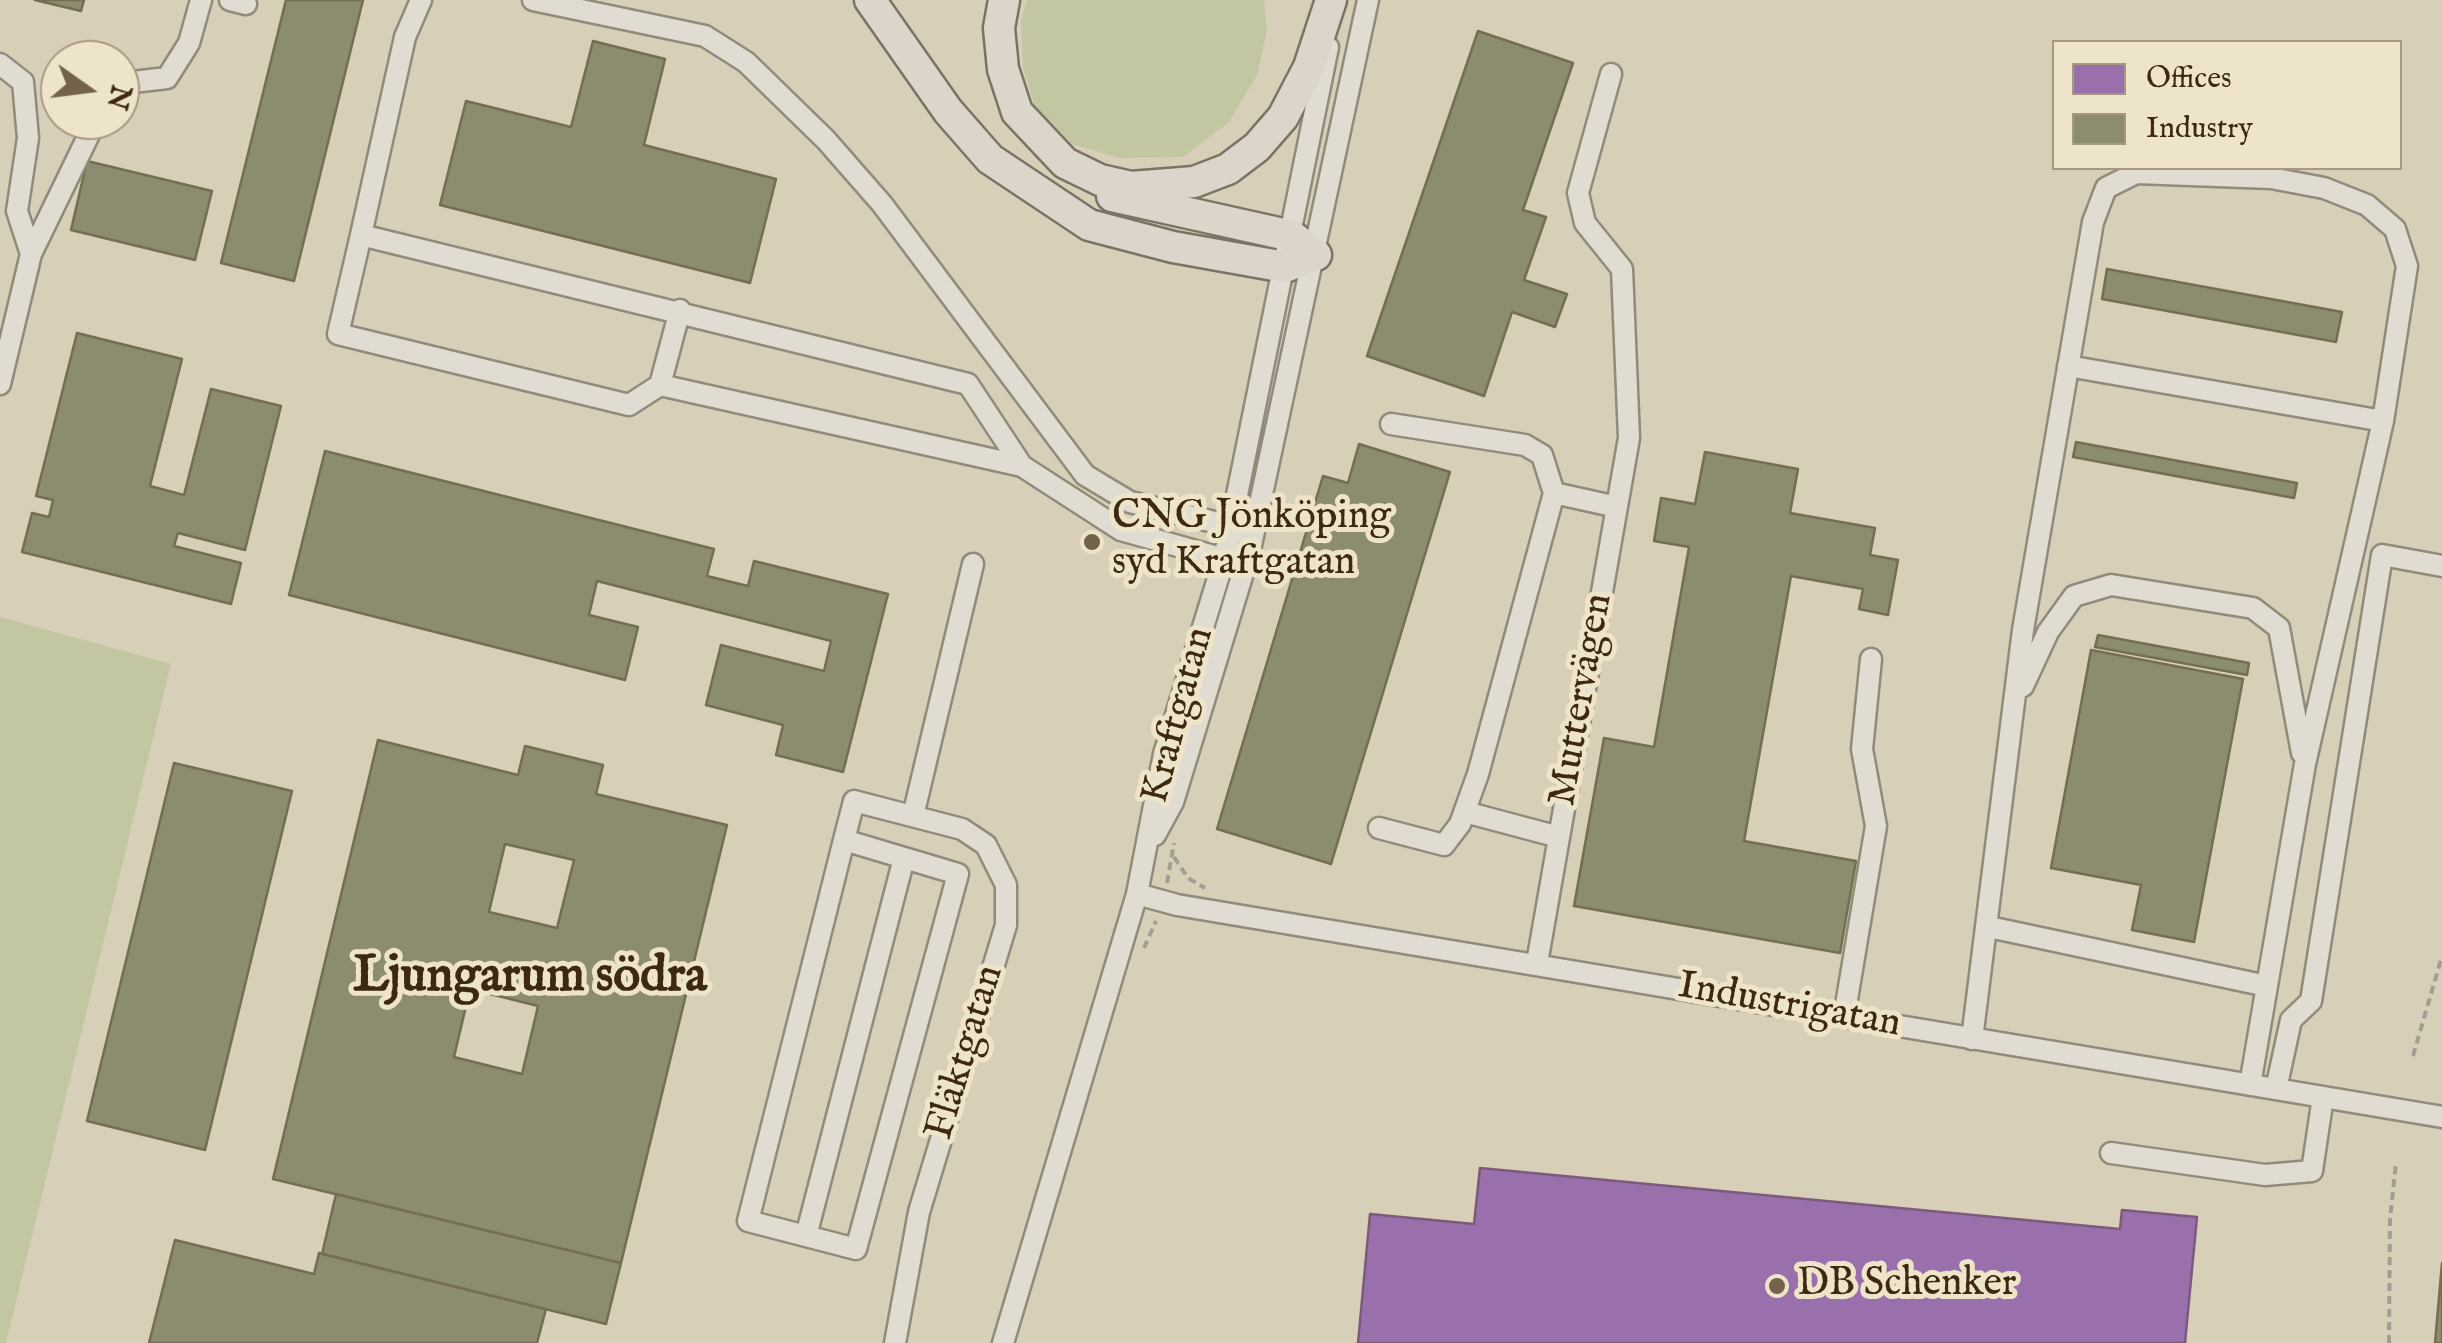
<!DOCTYPE html>
<meta charset="utf-8">
<style>
body{margin:0}
#map{position:relative;width:2442px;height:1343px;overflow:hidden;background:#d8cfb9;font-family:"IM FELL English",serif}
canvas{display:block}
.legend{position:absolute;left:2052px;top:40px;width:350px;height:130px;box-sizing:border-box;background:#eee4c9;border:2px solid #a79980;margin:0;padding:12px 18px;list-style:none;font-size:30px;color:#3d2812}
.legend li{display:flex;align-items:center;gap:20px;height:50px}
.legend b{width:50px;border:2px solid #a79980}
.north{position:absolute;left:40px;top:40px;width:100px;height:100px;box-sizing:border-box;background:#eee4c9;border:2px solid #a79980;border-radius:50%;rotate:104deg;font-size:28px;font-weight:700;line-height:40px;text-align:center;color:#3d2812}
.north::after{content:'';display:block;margin:auto;width:35px;height:45px;background:#73624c;clip-path:polygon(50% 0,100% 100%,50% 72%,0 100%)}
</style>
<div id="map">
<canvas width="2442" height="1343"></canvas>
<ul class="legend">
<li><b style="height:28px;background:#9970ab"></b>Offices</li>
<li><b style="height:28px;background:#8c8c6e"></b>Industry</li>
</ul>
<div class="north">N</div>
</div>
<script>
const ctx = document.querySelector('canvas').getContext('2d');
ctx.lineJoin = 'round';
function paint(path, color) { ctx.fillStyle = color; ctx.fill(path, 'evenodd'); }
const toPath = rows => new Path2D(rows.map(r => 'M' + r).join(''));
function trace(path, color, width, dash) { ctx.strokeStyle = color; ctx.lineWidth = width; ctx.lineCap = dash ? 'butt' : 'round'; ctx.setLineDash(dash || []); ctx.stroke(path); }
function write(font, color, halo, rows, align = 'center') {
  ctx.font = font + ' "IM FELL English",serif'; ctx.lineWidth = 10; ctx.setLineDash([]); ctx.textBaseline = 'middle'; ctx.strokeStyle = halo; ctx.fillStyle = color; for (const [text, x, y, turn = 0] of rows) {
    ctx.save(); ctx.translate(x, y); ctx.rotate((+turn || 0) * Math.PI / 180); ctx.textAlign = isNaN(turn) ? turn : align; if (halo) ctx.strokeText(text, 0, 0); ctx.fillText(text, 0, 0); ctx.restore();
  }
}
const green = toPath([
 [1027,0,1264,0,1267,31,1257,75,1229,122,1183,157,1120,158,1072,144,1035,107,1023,67,1021,20],
 [0,617,171,664,6,1343,0,1343]
]);
const offices = toPath([
 [1480,1168,2120,1229,2122,1210,2197,1217,2185,1343,1358,1343,1370,1214,1474,1224,1480,1168]
]);
const industry = toPath([
 [35,0,84,0,81,11,35,0],
 [286,0,363,0,294,281,221,263,286,0],
 [1478,31,1573,63,1523,210,1546,217,1524,280,1567,294,1555,327,1512,312,1484,396,1367,356,1478,31],
 [593,41,665,59,644,145,776,179,750,283,440,205,466,101,571,127,593,41],
 [87,161,212,191,195,260,71,230,87,161],
 [2107,269,2342,312,2336,342,2102,299,2107,269],
 [77,333,182,359,150,486,184,495,211,389,281,406,245,550,178,533,174,546,241,563,231,604,22,552,32,513,49,517,53,500,36,496,77,333],
 [2076,442,2297,483,2294,498,2073,457,2076,442],
 [1359,444,1450,472,1331,864,1217,829,1323,476,1348,483,1359,444],
 [325,451,714,549,707,576,748,586,754,561,888,594,843,772,776,755,783,725,706,705,721,645,824,671,831,641,597,581,589,615,638,627,625,680,289,595,325,451],
 [1705,452,1798,469,1790,513,1875,528,1870,555,1898,560,1888,615,1859,609,1863,589,1791,576,1744,841,1856,861,1840,953,1574,906,1604,738,1654,747,1689,547,1654,541,1661,498,1695,504,1705,452],
 [2098,635,2249,663,2247,675,2095,647,2098,635],
 [2091,650,2243,679,2194,942,2132,930,2141,885,2051,868,2091,650],
 [378,740,518,775,525,746,603,765,596,794,727,825,621,1263,273,1179,378,740],
 [505,844,574,860,557,928,489,912,505,844],
 [470,989,538,1006,522,1074,454,1057,470,989],
 [174,763,292,791,205,1150,87,1121,174,763],
 [336,1194,621,1263,606,1324,322,1254,336,1194],
 [175,1240,314,1274,319,1253,546,1309,537,1343,149,1343,175,1240],
 [2442,1263,2442,1343,2435,1343,2442,1263]
]);
const path = toPath([
 [1174,857,1188,878,1205,888],
 [1167,883,1174,843],
 [1144,948,1156,921],
 [2413,1056,2442,956],
 [2389,1343,2390,1219,2396,1163]
]);
const minor = toPath([
 [230,0,246,4],
 [421,0,405,37,361,235,968,384,1022,466,1121,530,1224,559,1250,550],
 [533,0,705,36,746,62,826,140,882,204,1085,475,1130,502,1231,526,1237,533],
 [0,64,23,82,28,138,17,211,31,254,0,384],
 [120,89,124,83,167,78,189,43,201,0],
 [361,235,338,334,629,405,660,385,1022,466],
 [31,254,96,120],
 [2068,366,2383,421],
 [660,385,680,310],
 [1391,424,1525,445,1542,455,1554,493,1617,507],
 [2023,686,2048,632,2074,596,2111,585,2253,608,2279,628,2302,753],
 [1465,812,1559,837],
 [913,816,973,564],
 [1379,828,1444,845,1460,824,1478,774,1554,493],
 [1155,835,1173,802,1250,550,1368,0],
 [844,840,958,874,856,1249,748,1221,844,840,854,801,962,829,986,845,1006,885,1006,925,919,1212,895,1343],
 [1137,894,1177,905,2442,1117],
 [1989,927,2267,986],
 [1537,963,1629,438,1622,269,1585,223,1578,193,1611,74],
 [1844,1017,1876,826,1862,749,1871,659],
 [1972,1039,2023,630,2093,222,2106,188,2136,173,2271,178,2324,188,2367,205,2395,229,2407,266,2383,421,2305,764,2250,1085],
 [2276,1089,2291,1020,2311,1001,2382,555,2442,566],
 [2111,1153,2265,1175,2312,1171,2323,1097],
 [806,1236,904,858],
 [1003,1343,1137,894,1164,754,1224,559,1328,47]
]);
const highway = toPath([
 [870,0,948,111,990,159,1089,225,1173,247,1285,267,1316,255],
 [1004,0,999,28,1003,69,1017,112,1065,163,1100,180,1131,187,1194,182,1228,169,1257,147,1283,117,1309,67,1331,0],
 [1112,196,1292,236,1316,255]
]);
const markers = [
 [1092,542,10,"#73624c"],
 [1777,1286,10,"#73624c"]
];
const poiNames = [
 ["CNG Jönköping",1112,519],
 ["syd Kraftgatan",1112,565],
 ["DB Schenker",1797,1286]
];
const streetNames = [
 ["Muttervägen",1583,700,-80],
 ["Kraftgatan",1180,716,-75],
 ["Industrigatan",1789,1007,10],
 ["Fläktgatan",967,1053,-73]
];
const districtNames = [
 ["Ljungarum södra",530,980]
];
paint(green, '#c2c6a1');
paint(offices, '#9970ab');
trace(offices, '#7d5a7d', 2.5);
paint(industry, '#8c8c6e');
trace(industry, '#746e52', 2.5);
trace(minor, '#928a7a', 25);
trace(highway, '#7b7365', 35);
trace(path, '#a39e94', 4, [8, 5]);
trace(minor, '#e0dcd1', 20);
trace(highway, '#dbd6c9', 30);
for (const [x, y, r, color] of markers) { const dot = new Path2D(); dot.arc(x, y, r, 0, 2 * Math.PI); ctx.fillStyle = color; ctx.fill(dot); trace(dot, '#eee4c9', 4); }
write('40px', '#3d2812', '#eee4c9', poiNames, 'left');
write('40px', '#3d2812', '#eee4c9', streetNames);
write('bold 50px', '#3d2812', '#eee4c9', districtNames);
</script>
